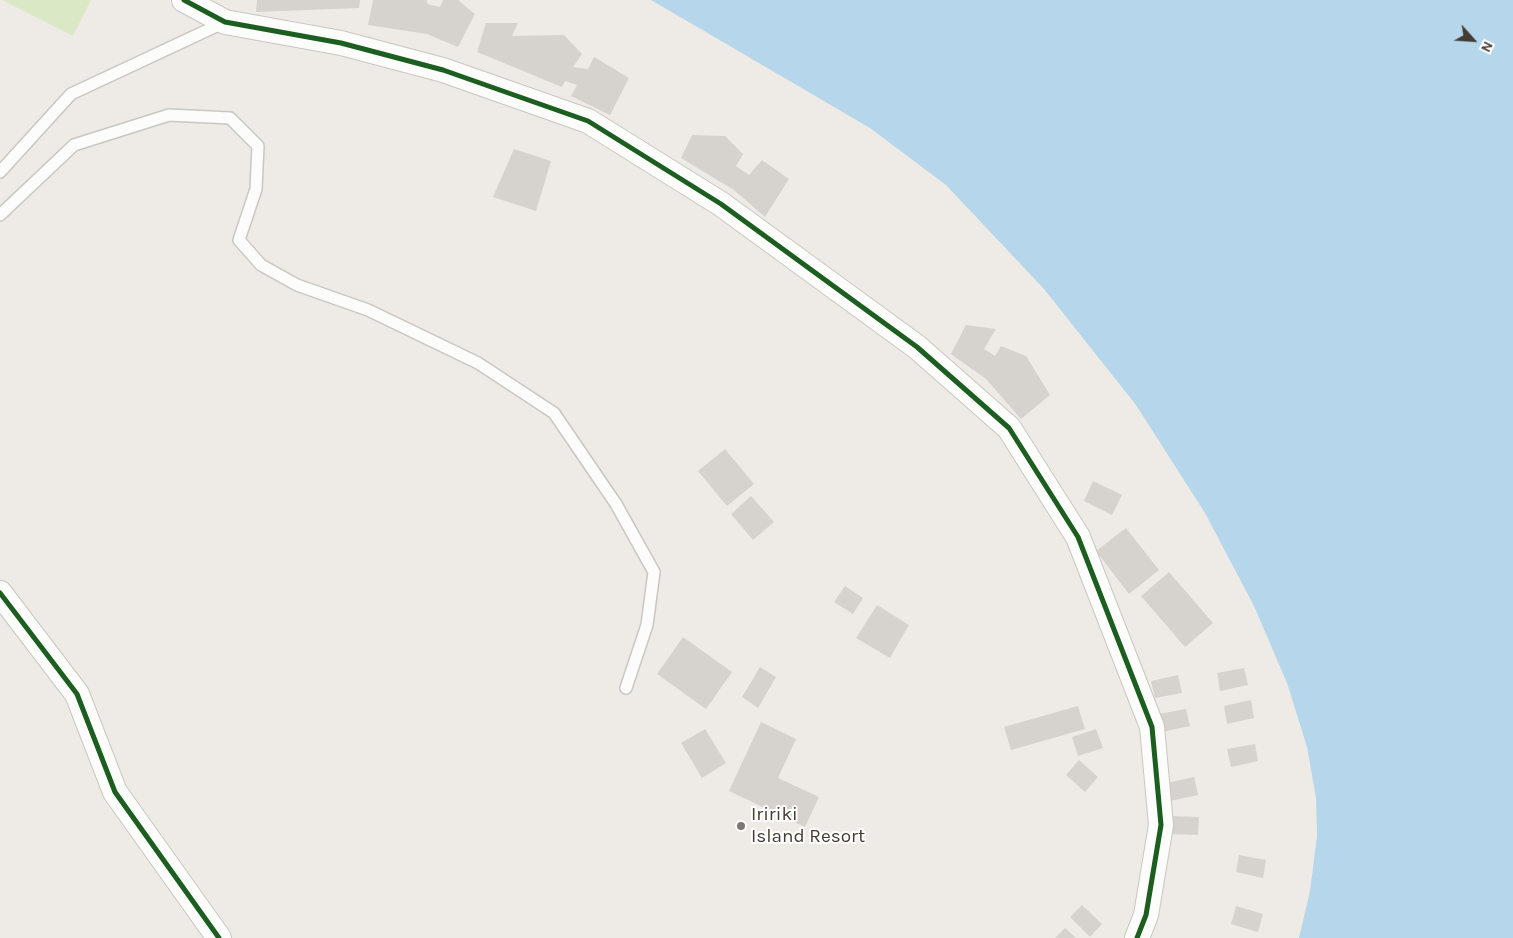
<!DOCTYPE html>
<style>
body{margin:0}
#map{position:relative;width:1513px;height:938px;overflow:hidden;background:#eeebe6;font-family:Karla,sans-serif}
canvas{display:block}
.north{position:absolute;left:1448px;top:15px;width:50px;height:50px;-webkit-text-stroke:4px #fff;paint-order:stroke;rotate:116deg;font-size:14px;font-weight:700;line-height:20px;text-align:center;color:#423c33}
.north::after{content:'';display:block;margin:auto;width:18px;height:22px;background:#423c33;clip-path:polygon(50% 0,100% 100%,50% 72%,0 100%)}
</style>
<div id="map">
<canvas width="1513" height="938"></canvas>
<div class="north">N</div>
</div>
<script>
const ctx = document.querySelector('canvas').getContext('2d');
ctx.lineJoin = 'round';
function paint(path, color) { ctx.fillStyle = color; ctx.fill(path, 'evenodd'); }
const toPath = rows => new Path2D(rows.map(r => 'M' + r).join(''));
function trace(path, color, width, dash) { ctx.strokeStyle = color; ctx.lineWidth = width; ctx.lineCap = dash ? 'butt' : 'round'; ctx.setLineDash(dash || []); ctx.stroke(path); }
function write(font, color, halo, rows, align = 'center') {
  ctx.font = font + ' Karla,sans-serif'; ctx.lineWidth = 4; ctx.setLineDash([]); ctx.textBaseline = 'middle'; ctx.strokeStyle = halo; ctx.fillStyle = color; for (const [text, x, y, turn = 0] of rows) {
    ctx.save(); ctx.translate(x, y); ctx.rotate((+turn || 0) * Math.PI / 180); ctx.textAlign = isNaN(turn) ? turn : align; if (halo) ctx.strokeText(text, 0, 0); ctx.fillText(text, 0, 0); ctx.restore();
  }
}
const green = toPath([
 [2,0,91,0,73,36]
]);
const water = toPath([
 [651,0,1513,0,1513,938,1299,938,1310,891,1317,836,1316,798,1307,747,1287,683,1254,606,1205,513,1136,405,1044,289,946,185,870,128]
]);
const building = toPath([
 [257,0,360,0,359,8,256,12],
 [373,0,427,0,427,4,440,7,443,0,458,0,475,14,458,47,427,34,368,25],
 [486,23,518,23,512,36,564,35,582,54,573,67,588,69,594,57,629,78,610,115,571,96,577,85,565,81,562,87,477,52],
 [692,135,725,136,743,154,736,166,749,175,762,160,789,179,765,217,734,190,681,158],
 [514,149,551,161,536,211,493,197],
 [966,325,996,329,984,349,995,356,1001,346,1026,356,1050,395,1021,419,986,379,951,354],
 [725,449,754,484,727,506,698,471],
 [1093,481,1122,495,1112,515,1084,501],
 [751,496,774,522,753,540,731,514],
 [1126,528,1159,570,1129,594,1096,551],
 [1169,572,1213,623,1185,647,1141,596],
 [845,586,863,598,853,614,834,602],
 [877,605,909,625,890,658,856,638],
 [683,637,732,672,706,709,657,674],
 [760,667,776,677,758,708,742,697],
 [1244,668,1248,685,1220,691,1217,673],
 [1178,675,1182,693,1155,698,1151,681],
 [1251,700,1254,718,1227,724,1224,706],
 [1078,706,1085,729,1011,750,1004,727],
 [1186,709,1190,726,1162,732,1158,714],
 [761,722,796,739,778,778,819,797,805,827,729,791],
 [705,729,726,763,702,778,681,743],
 [1096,729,1103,748,1078,756,1072,737],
 [1255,744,1258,761,1231,767,1227,749],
 [1079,760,1098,777,1085,792,1066,775],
 [1194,777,1198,795,1170,801,1167,783],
 [1171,816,1199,817,1198,835,1171,834],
 [1239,855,1266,860,1263,878,1236,872],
 [1082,905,1102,924,1090,937,1070,917],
 [1236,906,1263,914,1258,932,1231,924],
 [1065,928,1076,938,1055,938]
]);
const lane = toPath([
 [0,172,71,94,225,22],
 [0,215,74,145,169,115,230,118,258,146,256,189,239,240,261,265,297,285,368,310,478,363,554,413,616,504,654,572,647,625,626,688]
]);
const street = toPath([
 [184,0,225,22,341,43,443,70,588,121,721,204,917,347,1009,428,1078,537,1152,727,1161,825,1146,915,1137,938],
 [0,593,77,694,115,792,219,938]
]);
const cycleway = toPath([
 [184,0,225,22,341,43,443,70,588,121,721,204,917,347,1009,428,1078,537,1152,727,1161,825,1146,915,1137,938],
 [0,593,77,694,115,792,219,938]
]);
const markers = [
 [741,826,5,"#7e7972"]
];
const poiNames = [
 ["Iririki",751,815],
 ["Island Resort",751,837]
];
paint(green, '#dbe8c6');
paint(water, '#b6d7eb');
paint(building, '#d6d2cd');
trace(lane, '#cac7c2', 14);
trace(street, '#cac7c2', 26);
trace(lane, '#fcfcfb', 11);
trace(street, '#fcfcfb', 24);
trace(cycleway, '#1b5e20', 5);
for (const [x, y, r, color] of markers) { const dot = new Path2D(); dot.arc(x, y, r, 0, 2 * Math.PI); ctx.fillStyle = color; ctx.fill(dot); trace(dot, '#fff', 2); }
write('19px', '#423c33', '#fff', poiNames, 'left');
</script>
